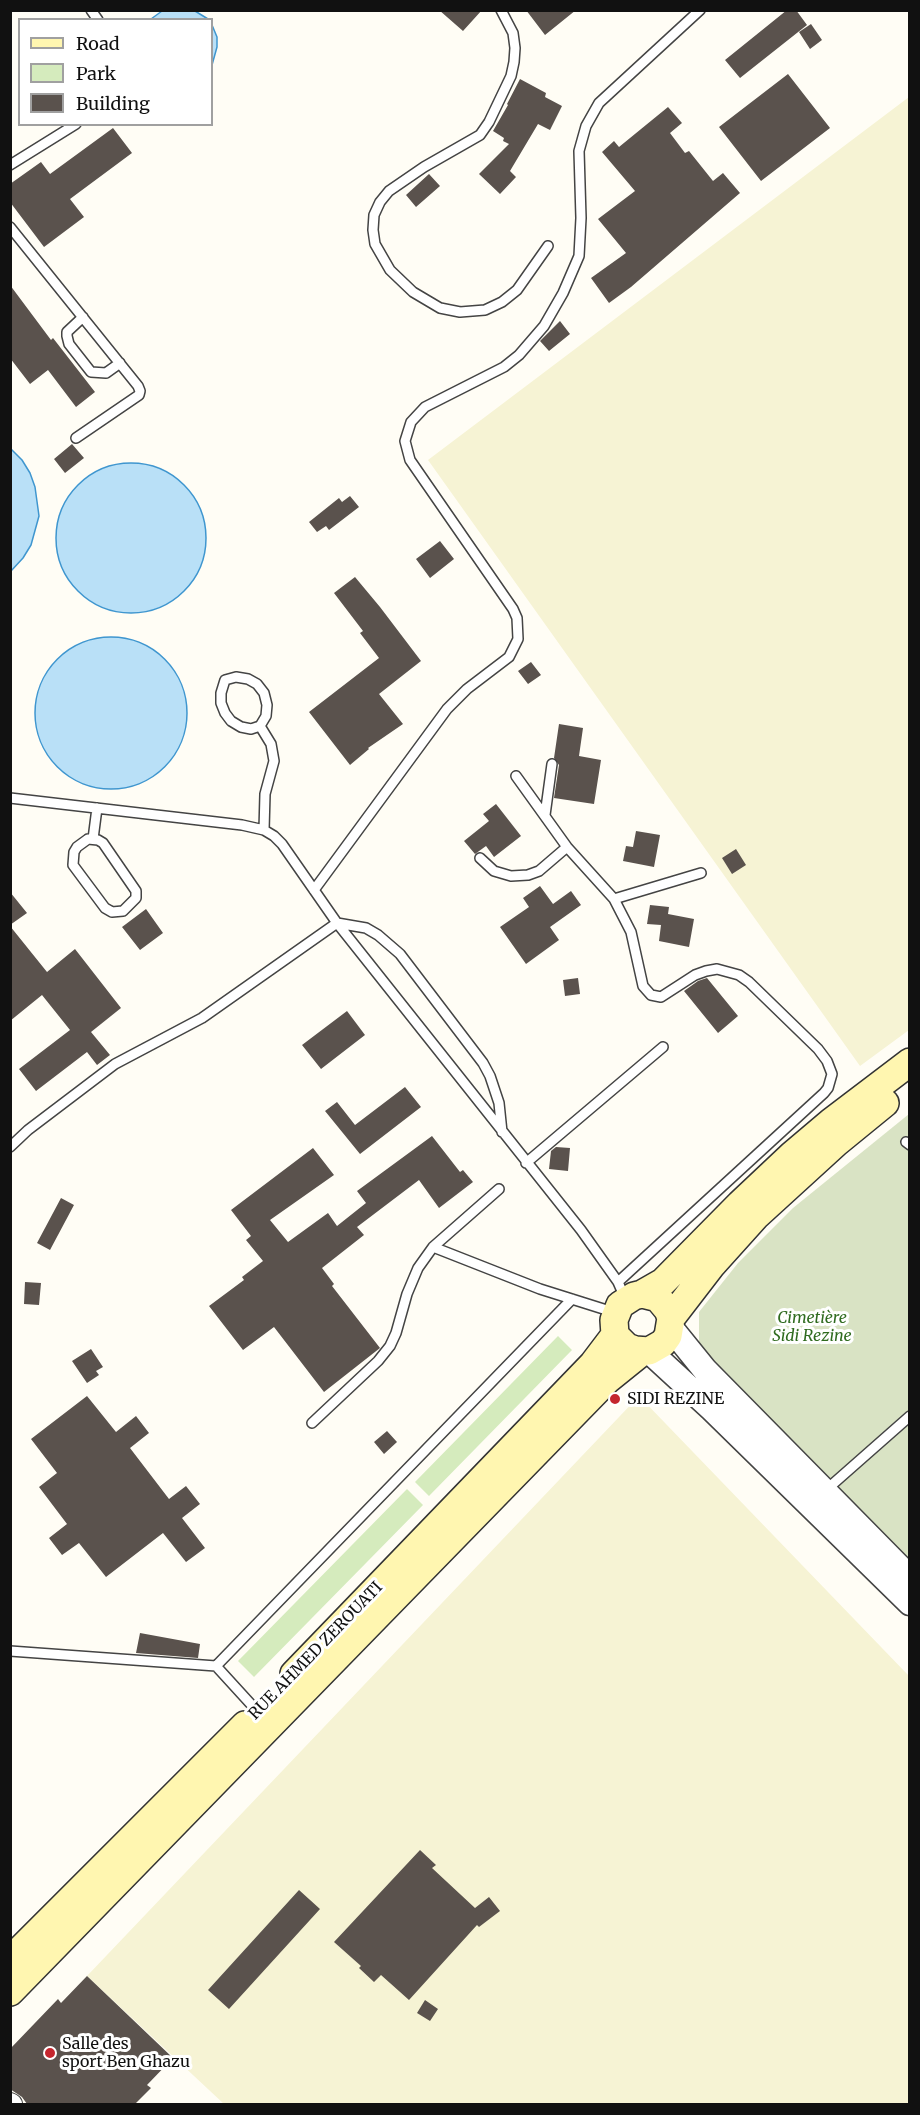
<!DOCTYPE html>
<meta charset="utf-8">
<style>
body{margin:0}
#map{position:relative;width:920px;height:2115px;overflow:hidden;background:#fffdf5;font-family:Merriweather,serif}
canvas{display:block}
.frame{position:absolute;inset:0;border:12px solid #111;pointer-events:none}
.legend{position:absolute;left:18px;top:18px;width:195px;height:108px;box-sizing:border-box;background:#fff;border:2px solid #a0a0a0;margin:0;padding:8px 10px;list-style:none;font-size:18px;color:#111}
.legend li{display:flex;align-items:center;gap:12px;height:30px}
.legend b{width:30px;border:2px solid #a0a0a0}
</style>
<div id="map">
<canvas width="920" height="2115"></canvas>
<div class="frame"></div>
<ul class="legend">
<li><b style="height:8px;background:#fff6b0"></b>Road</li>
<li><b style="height:16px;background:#d5ebbd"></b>Park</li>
<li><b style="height:16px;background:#5a524d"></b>Building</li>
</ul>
</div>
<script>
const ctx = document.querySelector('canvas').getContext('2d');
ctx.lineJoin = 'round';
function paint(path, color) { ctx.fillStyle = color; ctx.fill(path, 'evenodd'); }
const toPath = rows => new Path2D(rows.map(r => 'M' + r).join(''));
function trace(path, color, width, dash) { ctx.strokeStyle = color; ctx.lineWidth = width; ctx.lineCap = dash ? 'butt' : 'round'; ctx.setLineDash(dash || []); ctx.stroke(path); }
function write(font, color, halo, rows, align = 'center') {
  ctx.font = font + ' Merriweather,serif'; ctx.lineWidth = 6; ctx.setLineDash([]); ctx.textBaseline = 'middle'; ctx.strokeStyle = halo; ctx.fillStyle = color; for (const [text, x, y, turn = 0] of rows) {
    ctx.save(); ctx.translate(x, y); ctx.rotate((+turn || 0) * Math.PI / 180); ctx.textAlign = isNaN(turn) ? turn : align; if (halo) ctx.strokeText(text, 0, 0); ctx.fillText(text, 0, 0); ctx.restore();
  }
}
const farmland = toPath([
 [909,97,909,1030,860,1066,428,460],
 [639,1396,909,1676,909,2104,224,2104,87,1976]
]);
const green = toPath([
 [558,1336,572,1350,429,1496,415,1482],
 [407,1489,423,1505,254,1677,238,1661]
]);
const cemetery = toPath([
 [909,1114,909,1566,699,1351,699,1312,738,1263,793,1208]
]);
const water = toPath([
 [162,11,195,11,208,19,151,19,162,11],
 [212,25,217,37,217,47,212,65,212,25],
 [11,449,22,460,30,473,35,487,39,516,31,545,23,558,11,571,11,449],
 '56 538a75 75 0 1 1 150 0a75 75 0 1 1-150 0Z',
 '35 713a76 76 0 1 1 152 0a76 76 0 1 1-152 0Z'
]);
const building = toPath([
 [439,10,482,10,463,31],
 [526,10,576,10,545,35],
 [787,10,796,10,807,25,740,78,725,60],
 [811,24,822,40,810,49,799,32],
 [788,74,830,128,761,181,719,127],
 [520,79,546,93,545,97,562,106,550,130,538,124,510,171,516,177,500,194,479,174,509,144,503,141,504,138,493,131,508,105,507,104],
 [668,107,682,123,670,133,685,153,689,151,713,181,723,173,740,193,631,287,609,303,591,278,626,253,598,219,635,191,602,152,614,141,619,147],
 [113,128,132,153,70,199,84,217,44,247,10,202,10,184,41,162,50,174],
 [429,174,440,186,416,207,406,195],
 [10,285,51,340,53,338,95,392,76,407,48,370,30,384,10,358],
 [560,321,570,334,549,351,540,341],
 [72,444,84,458,65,473,54,459],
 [350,496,359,507,329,530,326,526,317,532,309,522,339,498,342,502],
 [440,541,454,559,430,578,416,559],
 [355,577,380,607,421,661,379,694,403,724,368,748,369,749,350,765,309,712,379,658,360,633,363,631,334,593],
 [531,662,541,675,528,684,518,671],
 [559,724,583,728,579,756,601,760,594,804,554,798,559,765,554,758],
 [496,804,521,836,494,857,486,846,475,854,464,841,489,821,483,814],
 [636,831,660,835,654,867,623,861,626,846,633,847],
 [736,849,746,865,732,874,722,858],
 [540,886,553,904,571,891,581,905,550,927,559,940,526,964,500,927,529,907,523,898],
 [10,892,27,913,10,925],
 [650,905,669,907,668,914,694,919,689,947,659,941,661,925,647,924],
 [146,909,163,933,140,950,122,927],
 [10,926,47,972,75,949,121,1008,91,1032,110,1055,97,1065,87,1052,36,1091,19,1069,70,1030,42,995,10,1021],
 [578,978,580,994,565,996,563,980],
 [707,978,738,1016,718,1033,684,991,698,981],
 [347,1011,365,1035,321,1069,302,1045],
 [405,1087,421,1107,360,1154,325,1111,337,1102,355,1125],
 [432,1136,460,1172,463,1170,473,1182,439,1208,419,1180,357,1227,364,1235,322,1268,334,1284,332,1286,380,1348,324,1392,274,1327,243,1350,209,1306,244,1280,242,1277,263,1261,246,1240,251,1236,231,1210,313,1148,334,1175,270,1220,288,1242,328,1213,337,1226,366,1203,357,1191],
 [556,1147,570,1148,568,1171,549,1169,551,1151],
 [61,1198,74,1205,50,1250,37,1243],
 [25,1282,41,1283,39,1305,24,1304],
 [91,1349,103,1367,96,1371,99,1375,87,1383,72,1361],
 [87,1396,116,1432,136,1416,149,1433,130,1448,169,1499,186,1486,200,1504,182,1518,205,1548,186,1562,163,1533,106,1577,79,1543,62,1555,49,1538,67,1524,39,1487,57,1473,31,1439],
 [387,1431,397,1442,384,1454,374,1442],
 [140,1633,200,1644,198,1658,136,1653],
 [420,1850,436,1865,432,1868,475,1908,489,1897,500,1911,479,1927,477,1925,409,2000,381,1975,374,1982,359,1968,361,1966,334,1942],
 [299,1890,320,1909,229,2009,208,1990],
 [87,1976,173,2058,147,2085,151,2088,135,2104,27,2104,22,2097,10,2089,10,2049,58,1999,61,2003],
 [425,2000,438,2009,430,2021,417,2013]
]);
const service = toPath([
 [91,10,98,20],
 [501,10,513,33,515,48,514,62,511,76,489,122,480,135,424,167,389,191,380,202,374,215,373,230,375,244,390,270,413,292,440,308,460,312,485,310,502,302,517,290,548,246],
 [10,165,76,124],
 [10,227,138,386,140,391,139,395,76,438],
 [83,317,67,332,67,336,69,344,91,372,106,373,120,363],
 [236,677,248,679,257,684,264,693,267,705,266,716,260,726,251,729,241,727,231,721,225,713,221,703,221,693,225,680,236,677],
 [260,726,271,744,274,761,265,794,264,830],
 [516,776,567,847,614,899,631,932,643,986,651,995,661,997,695,975,706,971,717,969,739,975,749,982,818,1049,827,1061,832,1074,828,1088,824,1093,618,1282],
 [10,798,242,825,264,830,274,836,282,844,337,923,581,1230,618,1282,625,1298],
 [545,815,552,764],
 [88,839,98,840,103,843,136,891,136,898,123,911,112,912,105,908,73,865,74,852,77,847,88,839],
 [93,839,97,808],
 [480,858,494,871,511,876,528,875,539,871,567,847],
 [314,890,447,709,467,689,509,657,518,639,517,618,513,609,410,460,405,441,411,422,425,407,504,367,519,355,544,326,563,293,579,256,581,218,579,151,586,126,599,103,700,10],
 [614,899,701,873],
 [906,1142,910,1145],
 [10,1147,28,1130,115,1064,202,1018,337,923,366,928,378,935,400,954,483,1063,490,1076,499,1103,502,1132],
 [526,1163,663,1047],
 [433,1247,540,1289,613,1312],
 [312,1423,378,1361,390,1346,396,1333,407,1294,418,1268,433,1247,499,1189],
 [826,1490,910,1416],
 [10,1651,216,1666],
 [258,1712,216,1666,572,1299]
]);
const minor = toPath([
 [10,2103,12,2104]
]);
const tertiary = toPath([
 [671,1328,705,1370,910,1578],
 [649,1351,712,1409,910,1603]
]);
const secondary = toPath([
 [642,1294,658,1298,668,1310,671,1318,668,1336,663,1343,649,1351,635,1350,627,1347,615,1335,614,1320,620,1305,634,1296,642,1294,663,1282,740,1204,792,1155,831,1122,910,1062],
 [671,1318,711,1266,756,1216,836,1143,885,1103],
 [294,1674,593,1364,615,1335],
 [10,1960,245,1725],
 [10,1992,607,1380,643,1351]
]);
const markers = [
 [615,1399,6,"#c4262e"],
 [50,2053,6,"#c4262e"]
];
const parkNames = [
 ["Cimetière",812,1318],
 ["Sidi Rezine",812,1336]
];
const poiNames = [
 ["SIDI REZINE",627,1399],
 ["Salle des",62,2044],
 ["sport Ben Ghazu",62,2062]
];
const streetNames = [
 ["RUE AHMED ZEROUATI",316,1651,-46]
];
paint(farmland, '#f6f3d4');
paint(green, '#d5ebbd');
paint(cemetery, '#d9e3c4');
paint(water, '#b9e0f7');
trace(water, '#3f96cf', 1.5);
paint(building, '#5a524d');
trace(service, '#444', 12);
trace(minor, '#444', 22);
trace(tertiary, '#444', 27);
trace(secondary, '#333', 30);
trace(service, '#fff', 9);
trace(minor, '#fff', 20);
trace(tertiary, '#fff', 24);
trace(secondary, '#fff6b0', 27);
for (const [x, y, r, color] of markers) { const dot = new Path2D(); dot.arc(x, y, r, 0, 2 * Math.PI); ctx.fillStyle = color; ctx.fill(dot); trace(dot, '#fff', 2); }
write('italic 16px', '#2f6b1f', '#fff', parkNames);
write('16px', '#111', '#fff', poiNames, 'left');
write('16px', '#111', '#fff', streetNames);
</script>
